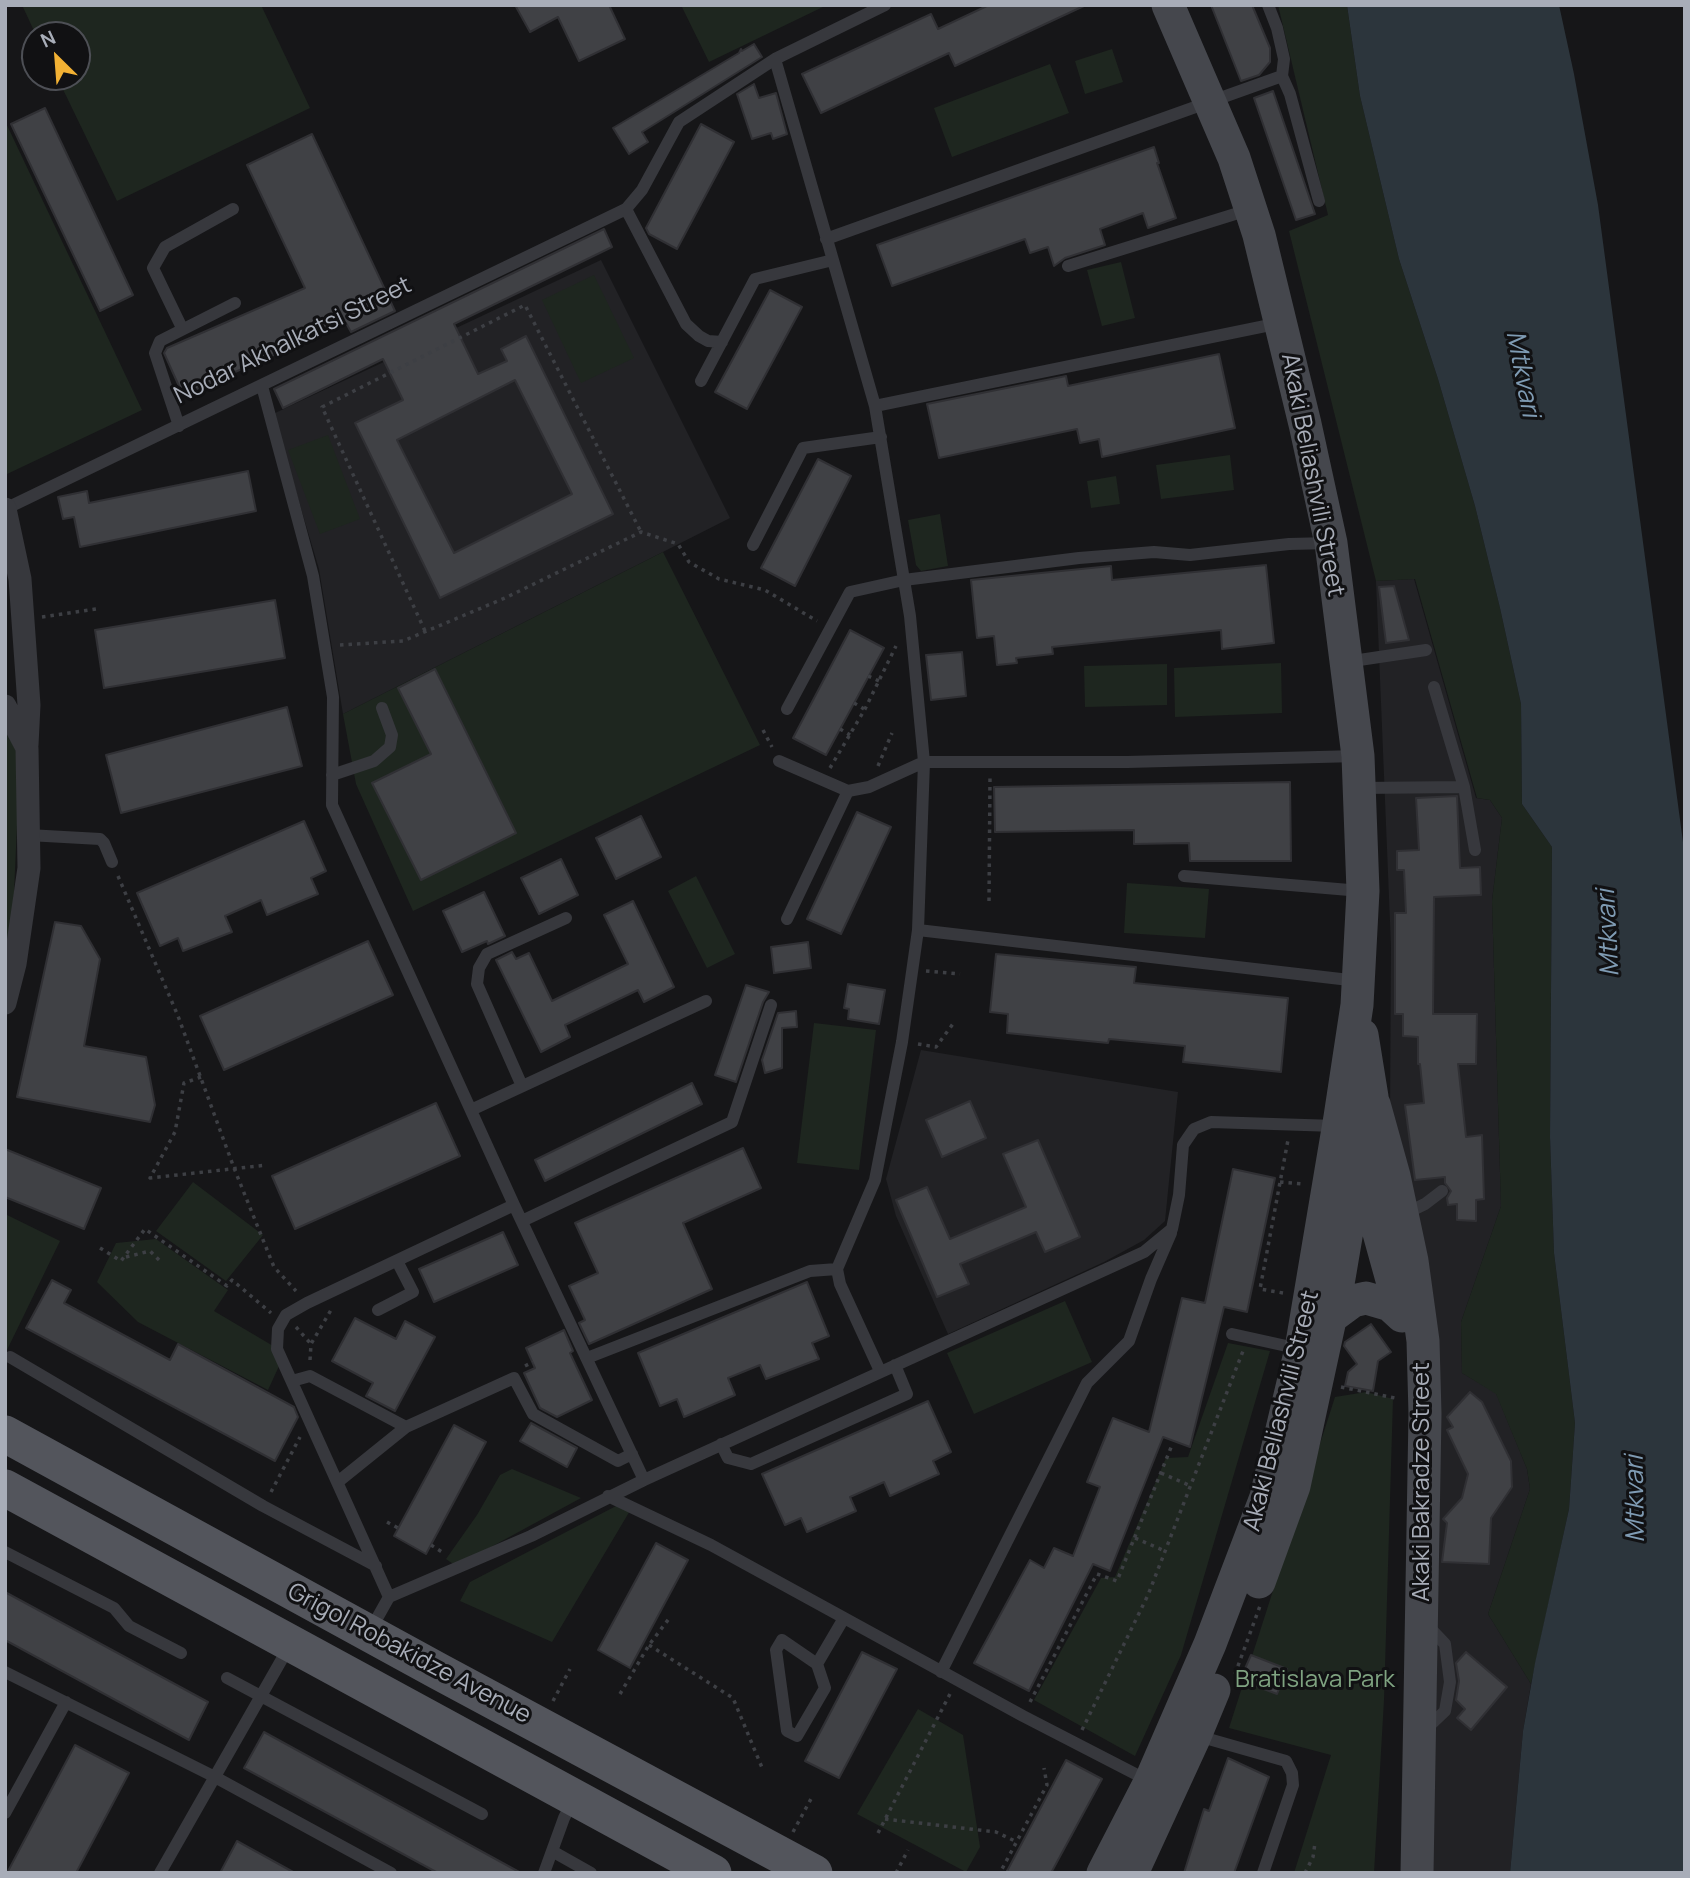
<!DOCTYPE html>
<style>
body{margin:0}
#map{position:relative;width:1690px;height:1878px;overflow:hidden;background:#161618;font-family:Manrope,sans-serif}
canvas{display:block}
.frame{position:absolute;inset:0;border:7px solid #a8adb8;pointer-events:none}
.north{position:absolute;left:21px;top:21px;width:70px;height:70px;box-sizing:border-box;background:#111113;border:2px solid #4d4f55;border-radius:50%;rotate:335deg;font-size:19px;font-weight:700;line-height:28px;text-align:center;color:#a8adb8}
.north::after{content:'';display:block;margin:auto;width:24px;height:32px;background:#f2b134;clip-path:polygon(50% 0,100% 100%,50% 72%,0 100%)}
</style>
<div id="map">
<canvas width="1690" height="1878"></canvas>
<div class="frame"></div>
<div class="north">N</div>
</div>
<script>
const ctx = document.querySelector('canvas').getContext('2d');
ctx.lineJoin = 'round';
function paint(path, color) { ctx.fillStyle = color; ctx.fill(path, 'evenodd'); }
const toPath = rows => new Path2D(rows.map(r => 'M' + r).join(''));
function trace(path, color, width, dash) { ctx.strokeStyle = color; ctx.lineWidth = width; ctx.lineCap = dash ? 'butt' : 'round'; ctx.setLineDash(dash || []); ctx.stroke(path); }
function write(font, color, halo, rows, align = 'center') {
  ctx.font = font + ' Manrope,sans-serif'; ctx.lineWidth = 6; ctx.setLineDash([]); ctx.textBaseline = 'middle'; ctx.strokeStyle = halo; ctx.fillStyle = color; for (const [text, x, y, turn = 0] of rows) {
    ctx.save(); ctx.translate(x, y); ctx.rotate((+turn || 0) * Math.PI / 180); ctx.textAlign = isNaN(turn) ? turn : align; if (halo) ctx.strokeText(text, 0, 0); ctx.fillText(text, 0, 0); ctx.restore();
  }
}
const built = toPath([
 [601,260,730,518,343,714,319,569,273,414],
 [1414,579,1476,798,1490,800,1502,818,1492,901,1501,1206,1461,1322,1462,1373,1496,1393,1527,1469,1530,1489,1488,1614,1531,1684,1523,1731,1510,1873,1431,1873,1431,1618,1390,1119,1391,946,1376,581],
 [921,1050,1178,1092,1165,1221,1144,1240,1104,1262,948,1334,896,1216,886,1179]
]);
const green = toPath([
 [22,5,261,5,310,108,117,201,57,77,77,77,77,35,36,35],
 [681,5,827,5,709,62],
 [1278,5,1347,5,1360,96,1399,259,1438,379,1475,506,1500,608,1521,704,1522,804,1552,847,1550,1137,1554,1253,1575,1423,1569,1509,1531,1684,1488,1614,1530,1489,1527,1469,1496,1394,1462,1373,1461,1322,1501,1206,1492,901,1502,818,1490,800,1477,798,1415,579,1376,581,1289,231,1328,215],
 [1112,49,1123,82,1085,94,1075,61],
 [1050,64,1069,113,952,157,934,108],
 [5,121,142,410,5,475],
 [1121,262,1135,318,1102,326,1087,270],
 [594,275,634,358,581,383,542,300],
 [328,435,360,519,320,534,288,450],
 [1230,455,1234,490,1161,499,1156,465],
 [1116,476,1120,504,1091,508,1087,481],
 [940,514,948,566,921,571,916,565,908,520],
 [663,552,760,745,413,911,356,784,343,714],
 [1281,663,1282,713,1175,717,1174,668],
 [1167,664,1167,705,1085,707,1084,666],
 [5,729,20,759,11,959,5,979],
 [696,876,735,954,707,968,668,891],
 [1127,883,1209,889,1205,938,1124,933],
 [814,1023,876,1030,859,1170,797,1163],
 [193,1182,263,1235,226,1281,156,1231],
 [5,1214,60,1241,7,1350,5,1349],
 [156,1239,228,1290,214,1311,285,1353,268,1390,138,1322,97,1282,116,1243],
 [1065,1301,1092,1362,974,1414,947,1353],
 [1228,1343,1270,1351,1181,1655,1135,1756,1034,1700,1101,1578,1115,1577,1166,1458,1188,1457],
 [1366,1392,1393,1399,1384,1700,1374,1873,1294,1873,1331,1755,1229,1728,1335,1397],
 [512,1469,581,1498,456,1566,446,1559,477,1515,500,1475],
 [618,1505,631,1509,552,1642,460,1601,470,1582],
 [918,1709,963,1735,980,1847,966,1872,857,1814]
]);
const water = toPath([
 [1347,5,1559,5,1574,74,1598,205,1685,857,1685,1873,1510,1873,1523,1731,1535,1663,1569,1509,1575,1423,1554,1253,1550,1137,1552,847,1522,804,1521,704,1500,608,1475,506,1438,379,1399,259,1360,96]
]);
const building = toPath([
 [515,5,609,5,625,39,579,61,558,17,530,32,515,5],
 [989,5,1086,5,955,66,949,53,821,113,802,74,931,14,938,29,989,5],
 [1211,5,1252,5,1270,48,1270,62,1259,75,1241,81,1211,5],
 [754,44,762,57,642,132,648,142,629,154,613,128,739,53,741,49,742,51,754,44],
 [754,84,759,98,776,93,787,134,773,139,771,133,752,139,737,94,754,84],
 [1273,91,1315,214,1296,220,1254,98,1273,91],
 [45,108,133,295,100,311,11,124,45,108],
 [701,124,734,142,677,249,649,234,646,228,701,124],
 [312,134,395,311,351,332,346,323,183,395,164,353,167,348,305,288,247,165,312,134],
 [1154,147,1159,163,1157,163,1176,218,1148,228,1143,213,1100,229,1105,245,1065,258,1054,266,1048,247,1030,253,1025,239,892,286,877,245,1154,147],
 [604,229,612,247,454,324,478,374,507,361,501,349,526,336,613,514,440,598,355,423,403,400,383,359,283,408,274,389,604,229],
 [515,380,572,494,454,553,397,440,515,380],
 [770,290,802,307,747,409,715,392,770,290],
 [1219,354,1235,428,1102,457,1099,439,1080,443,1077,429,939,458,927,404,1066,376,1068,386,1219,354],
 [818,459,851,476,795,586,761,568,818,459],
 [248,471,256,511,80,547,74,517,63,519,58,497,87,491,89,503,248,471],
 [1266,565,1274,643,1222,649,1221,630,1052,647,1053,654,1016,658,1017,663,997,665,994,636,977,638,971,580,1111,566,1112,580,1266,565],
 [1394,586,1409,640,1386,643,1379,587,1394,586],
 [275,600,285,658,104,688,95,630,275,600],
 [850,630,884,648,826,755,793,738,850,630],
 [962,652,966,696,931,700,926,655,962,652],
 [435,669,516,833,421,880,372,783,431,754,398,688,435,669],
 [287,707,302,766,121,813,106,755,287,707],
 [1290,782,1291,861,1190,861,1189,843,1134,844,1134,830,995,832,994,787,1290,782],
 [1457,796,1460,868,1480,867,1481,895,1434,897,1433,1014,1477,1014,1476,1064,1458,1064,1466,1137,1482,1135,1484,1199,1476,1200,1476,1221,1457,1220,1457,1204,1448,1205,1447,1198,1451,1191,1445,1183,1445,1177,1415,1180,1405,1105,1424,1103,1420,1064,1418,1064,1418,1037,1403,1036,1403,1014,1395,1014,1395,913,1406,913,1404,870,1397,870,1397,851,1419,850,1416,798,1457,796],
 [857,812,891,827,841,934,807,919,857,812],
 [641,816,661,857,616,879,596,838,641,816],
 [304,821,326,871,311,878,318,894,267,915,261,900,225,916,232,932,183,951,178,938,160,946,137,893,304,821],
 [561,859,578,895,539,914,521,878,561,859],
 [484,892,505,936,488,944,487,941,462,952,443,911,484,892],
 [633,901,674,987,644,1002,638,990,565,1025,570,1037,541,1052,496,960,512,952,516,959,529,953,552,1001,628,964,604,915,633,901],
 [55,922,81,926,100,959,84,1046,146,1057,155,1105,150,1122,17,1097,55,922],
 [368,941,393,995,224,1070,200,1016,368,941],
 [808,942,811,968,774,973,771,947,808,942],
 [996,954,1136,967,1134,983,1288,998,1281,1072,1183,1062,1185,1046,1109,1039,1108,1043,1007,1033,1008,1014,990,1012,996,954],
 [848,984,885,990,879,1024,848,1019,849,1009,844,1008,848,984],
 [746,985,769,992,763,1002,736,1082,715,1075,746,985],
 [796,1011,797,1027,782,1028,782,1068,765,1073,762,1060,778,1013,796,1011],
 [692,1083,702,1104,545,1181,535,1160,692,1083],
 [970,1101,986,1138,942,1157,926,1120,970,1101],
 [436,1103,460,1156,295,1229,272,1176,436,1103],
 [1038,1140,1080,1237,1045,1252,1036,1232,960,1264,969,1284,937,1297,896,1200,927,1187,950,1239,1026,1207,1003,1154,1038,1140],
 [743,1148,761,1188,683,1223,712,1289,589,1344,579,1323,585,1320,569,1286,598,1273,575,1223,743,1148],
 [5,1149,101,1188,84,1229,5,1197,5,1149],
 [1233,1169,1275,1178,1247,1312,1224,1307,1190,1447,1163,1437,1110,1571,1093,1564,1029,1691,974,1663,1030,1560,1044,1568,1054,1548,1073,1556,1100,1487,1087,1482,1113,1418,1149,1432,1182,1298,1205,1303,1233,1169],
 [503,1232,518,1265,434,1302,419,1269,503,1232],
 [52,1280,71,1290,64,1303,170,1360,178,1344,294,1407,298,1417,275,1461,26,1328,52,1280],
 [807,1282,829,1336,812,1343,819,1359,766,1379,760,1365,728,1378,735,1395,684,1417,677,1399,660,1406,638,1353,807,1282],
 [355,1318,396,1339,405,1321,435,1337,395,1411,366,1396,373,1383,332,1361,355,1318],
 [1371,1324,1391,1352,1378,1361,1373,1391,1345,1386,1348,1372,1357,1364,1344,1346,1345,1342,1371,1324],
 [564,1330,573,1351,570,1353,592,1400,557,1417,540,1408,524,1373,535,1368,526,1348,564,1330],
 [1470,1392,1482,1402,1511,1461,1512,1487,1491,1518,1489,1564,1442,1562,1447,1523,1443,1519,1462,1498,1468,1474,1447,1430,1453,1427,1447,1417,1470,1392],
 [928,1401,951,1452,933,1461,939,1474,890,1496,884,1482,850,1497,856,1511,807,1532,801,1518,785,1525,762,1474,928,1401],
 [531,1423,577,1448,567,1467,520,1441,531,1423],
 [454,1425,486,1442,426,1554,394,1536,454,1425],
 [656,1543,688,1560,630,1668,598,1650,656,1543],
 [5,1592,208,1702,189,1740,5,1640,5,1592],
 [862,1652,897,1669,839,1778,805,1761,862,1652],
 [1466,1652,1507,1687,1471,1730,1457,1718,1465,1709,1456,1700,1459,1681,1456,1663,1466,1652],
 [1251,1655,1287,1669,1277,1694,1240,1680,1251,1655],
 [264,1732,521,1873,438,1873,244,1768,264,1732],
 [75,1745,129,1773,76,1873,7,1873,75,1745],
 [1228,1758,1269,1777,1234,1873,1184,1873,1204,1809,1209,1811,1228,1758],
 [1066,1760,1102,1779,1051,1873,1006,1873,1066,1760],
 [237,1841,295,1873,220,1873,237,1841]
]);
const path = toPath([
 [42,617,96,609],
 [425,631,322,407,525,305,641,532],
 [340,645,403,641,505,598,641,532,678,544,689,562,719,579,765,590,817,621],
 [868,676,879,681],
 [854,703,864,709],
 [840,729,850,735],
 [763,730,772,747],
 [878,766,892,733],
 [830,768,865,709,896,646],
 [118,876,178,1016,234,1168,274,1267,296,1291],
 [989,901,990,778],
 [926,971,960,974],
 [918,1044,936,1047,955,1021],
 [201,1077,184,1083,175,1132,150,1178,267,1165],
 [1280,1182,1303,1184],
 [100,1248,121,1261,145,1229,227,1286,232,1280,271,1313],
 [126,1257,150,1251,161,1262],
 [1283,1293,1260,1289,1288,1140],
 [296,1327,311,1344],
 [310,1360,311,1344,331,1310],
 [525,1366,533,1362],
 [1341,1387,1395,1398],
 [1161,1473,1191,1486],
 [271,1492,300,1437],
 [387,1522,398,1528],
 [1135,1538,1165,1551],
 [431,1545,442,1552],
 [649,1645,733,1698,763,1770],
 [1235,1674,1260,1606],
 [620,1694,649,1645,671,1616],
 [553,1701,570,1669],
 [1030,1702,1097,1574,1117,1581,1172,1445],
 [1082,1730,1148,1595,1243,1351],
 [885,1819,996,1832,1017,1842],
 [793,1832,812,1797],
 [878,1833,951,1692],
 [896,1873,908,1850],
 [1009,1873,1002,1869,1047,1785,1044,1768],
 [1305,1873,1313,1857,1315,1843]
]);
const service = toPath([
 [775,59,885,5],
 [1282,76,1290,94,1319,201],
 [626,209,686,324,699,336,708,341,722,342],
 [826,239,1282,76,1284,59,1277,28,1268,5],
 [1068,266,1248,210],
 [182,328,153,268,165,247,233,209],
 [701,381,755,279,833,260],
 [262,386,313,576,333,697,332,805,514,1205,644,1480],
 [875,406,1280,323],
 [179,426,155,353,160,341,235,303],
 [5,509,626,209,642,190,679,122,775,59,875,406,910,616,924,762,918,930,902,1042,875,1180,837,1269,840,1284,880,1371],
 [753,545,803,448,881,437],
 [1346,662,1426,650],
 [787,709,850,592,904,580,1079,558,1154,552,1190,555,1289,544,1330,543],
 [779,761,848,791],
 [332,775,374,761,390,747,392,735,382,708],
 [1464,787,1475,850],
 [1359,788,1464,787,1434,687],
 [28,835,100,839,104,843,112,862],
 [1184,876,1361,891],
 [787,919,848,791,869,787,924,762,1127,762,1357,756],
 [918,930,1358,981],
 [522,1086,477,984,479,968,487,954,566,918],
 [471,1110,706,1001],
 [1402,1215,1425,1204,1442,1191],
 [522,1221,732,1122,771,1005],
 [378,1310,413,1292,397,1261],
 [1232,1334,1300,1349],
 [10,1357,263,1506,376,1566],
 [587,1358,810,1271,837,1269],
 [292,1381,310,1376,406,1427],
 [721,1444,728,1458,751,1464,907,1394,895,1365],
 [339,1481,406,1427,514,1378,533,1414,618,1461,632,1454],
 [608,1496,711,1545,1023,1716,1149,1781],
 [5,1552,114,1608,129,1626,181,1653],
 [389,1597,277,1349,278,1329,286,1315,307,1303,514,1205],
 [371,1629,389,1597,531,1536,644,1480,1144,1252,1172,1229,1179,1195,1183,1145,1194,1129,1211,1122,1336,1126],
 [782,1640,817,1664,825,1688,797,1736,787,1731,776,1650,782,1640],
 [817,1664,844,1618],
 [5,1672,213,1776,391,1873],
 [941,1672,1087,1383,1129,1341,1151,1279,1171,1233],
 [227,1678,482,1814],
 [1425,1730,1445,1711,1450,1682,1445,1644,1427,1625],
 [1198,1736,1286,1761,1292,1773,1293,1785,1263,1873],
 [5,1813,66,1702],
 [552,1851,591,1873],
 [160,1873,290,1645],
 [544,1873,564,1818,573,1800]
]);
const minor = toPath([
 [5,509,20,579,29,705,27,745],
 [5,706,27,748,29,868,15,964,5,1003]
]);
const secondary = toPath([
 [1374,1104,1394,1176,1412,1261,1423,1341,1425,1414,1417,1873],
 [1361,1168,1399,1305],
 [1330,1318,1353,1301,1366,1298,1390,1305,1402,1316],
 [1259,1582,1294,1486,1339,1278,1359,1160,1372,1097,1362,1035],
 [1103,1873,1150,1782,1210,1644,1266,1497,1301,1349,1340,1117,1357,1005,1363,891,1358,756,1331,543,1305,424,1259,235,1234,158,1168,5],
 [1132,1873,1195,1736,1214,1690]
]);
const primary = toPath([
 [5,1434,438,1671,814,1873],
 [5,1488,713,1873]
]);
const streetNames = [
 ["Nodar Akhalkatsi Street",293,341,-26],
 ["Akaki Beliashvili Street",1312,475,79],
 ["Akaki Beliashvili Street",1282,1411,-76],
 ["Akaki Bakradze Street",1422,1482,-90],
 ["Grigol Robakidze Avenue",409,1654,28]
];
const parkNames = [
 ["Bratislava Park",1315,1680]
];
const waterNames = [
 ["Mtkvari",1522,374,79],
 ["Mtkvari",1609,933,-93],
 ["Mtkvari",1636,1499,-91]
];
paint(built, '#222225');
paint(green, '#1e261f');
paint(water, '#2c353c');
paint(building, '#404145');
trace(building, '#303034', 2);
trace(path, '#3d3f44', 3.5, [3.5, 5]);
trace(service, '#37383d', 12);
trace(minor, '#37383d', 23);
trace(secondary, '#45474d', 33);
trace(primary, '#53555c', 37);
write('24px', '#a8adb8', '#111113', streetNames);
write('24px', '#7fa381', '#111113', parkNames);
write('italic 26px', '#7f9bb3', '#111113', waterNames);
</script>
